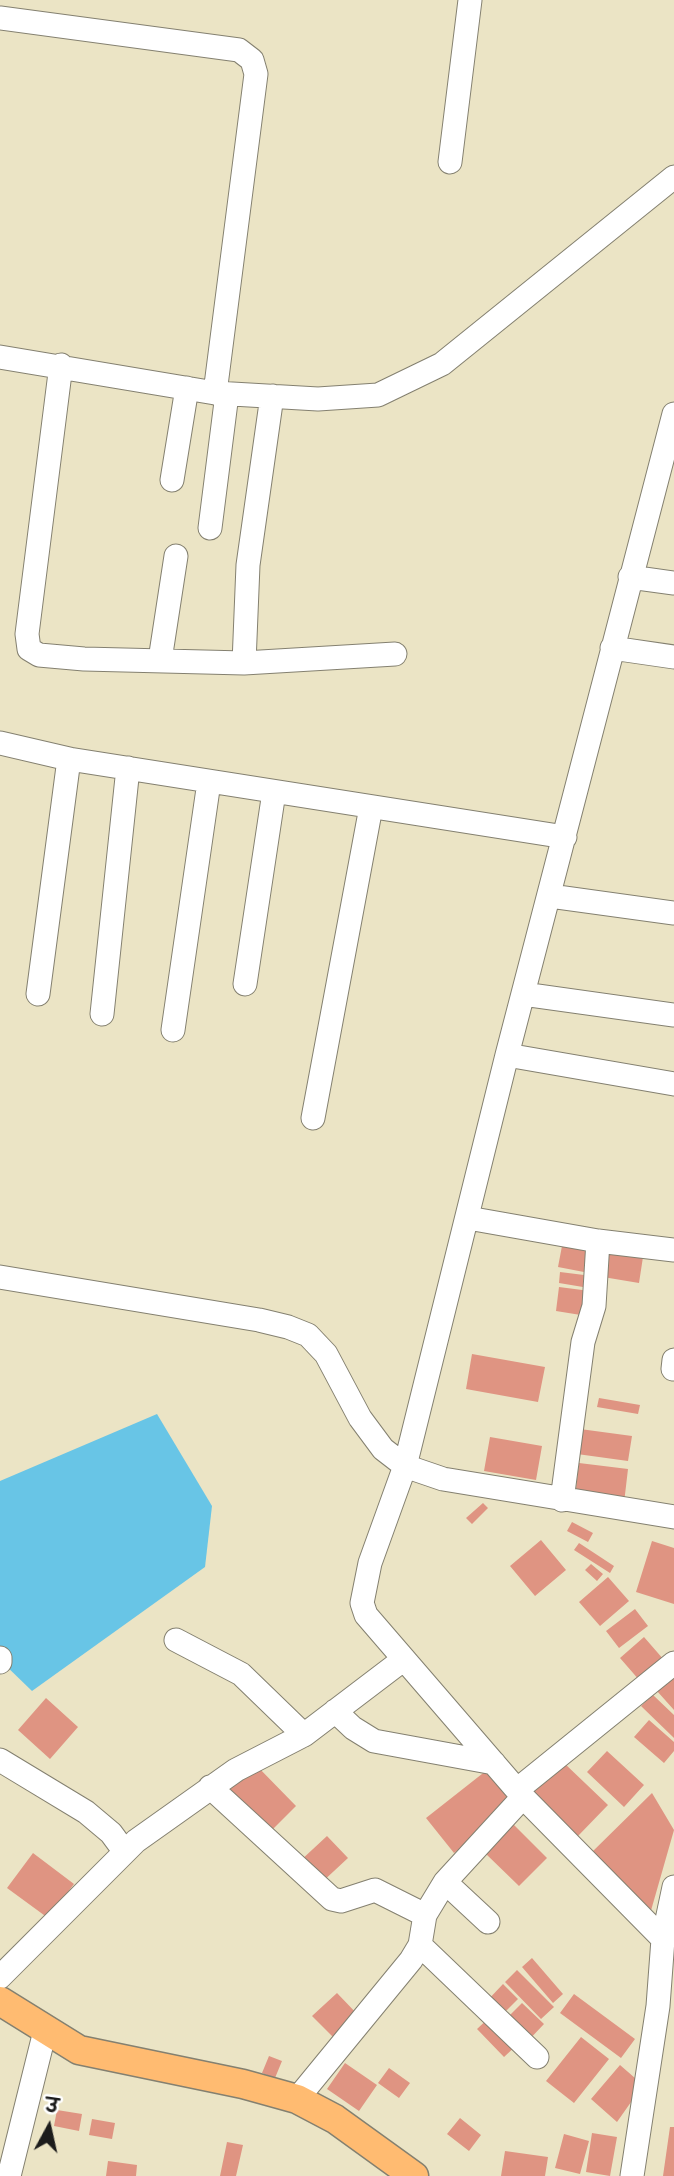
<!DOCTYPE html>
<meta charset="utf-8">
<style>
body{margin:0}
#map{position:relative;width:674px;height:2176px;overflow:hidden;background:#ebe4c5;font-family:"Comic Neue","Playpen Sans Deva",sans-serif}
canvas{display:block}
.north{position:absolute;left:14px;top:2092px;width:70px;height:70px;-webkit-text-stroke:5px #fff;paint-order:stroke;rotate:8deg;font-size:19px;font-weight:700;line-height:28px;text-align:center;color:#1c1c1c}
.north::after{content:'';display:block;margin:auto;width:24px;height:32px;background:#1c1c1c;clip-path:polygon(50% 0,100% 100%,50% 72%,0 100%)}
</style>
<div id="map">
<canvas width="674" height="2176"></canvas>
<div class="north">उ</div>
</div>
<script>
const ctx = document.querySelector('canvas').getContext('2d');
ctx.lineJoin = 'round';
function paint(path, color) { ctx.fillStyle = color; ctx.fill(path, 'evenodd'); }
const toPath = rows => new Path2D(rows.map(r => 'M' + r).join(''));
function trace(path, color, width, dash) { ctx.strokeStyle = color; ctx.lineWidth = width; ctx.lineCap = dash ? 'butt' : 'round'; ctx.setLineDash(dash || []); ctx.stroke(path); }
const water = toPath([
 [157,1414,212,1506,205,1567,32,1691,0,1660,0,1481]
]);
const building = toPath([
 [562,1246,588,1251,584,1272,558,1267],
 [607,1252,643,1257,639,1283,603,1277],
 [560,1272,584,1275,583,1287,559,1283],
 [559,1287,590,1291,587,1316,556,1311],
 [472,1354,545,1367,538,1402,466,1389],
 [599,1398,640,1405,638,1414,597,1407],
 [580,1429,632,1436,628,1461,577,1454],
 [490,1437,542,1446,536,1480,484,1471],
 [579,1463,628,1469,624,1503,575,1497],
 [483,1503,488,1508,472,1524,466,1518],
 [572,1522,593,1533,588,1542,567,1531],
 [541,1540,566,1570,535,1596,510,1566],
 [652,1541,674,1548,674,1604,636,1592],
 [579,1543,614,1566,610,1573,574,1550],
 [591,1564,603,1574,597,1581,585,1570],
 [608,1577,629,1601,600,1626,579,1602],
 [635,1609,648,1626,619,1648,606,1631],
 [644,1637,664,1660,640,1681,620,1658],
 [674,1676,674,1710,657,1691],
 [653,1695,674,1715,674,1738,641,1706],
 [46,1698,78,1727,50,1759,18,1730],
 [649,1720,674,1742,674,1751,664,1763,634,1737],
 [607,1751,644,1785,624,1807,587,1772],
 [563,1762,608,1805,577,1837,532,1794],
 [255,1764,296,1806,271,1831,230,1789],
 [487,1770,515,1805,454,1853,426,1818],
 [652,1793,674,1830,650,1914,590,1854],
 [513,1824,547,1858,519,1886,485,1853],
 [327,1836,348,1858,320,1884,299,1862],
 [33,1853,74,1884,48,1918,7,1888],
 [532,1958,563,1994,553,2003,522,1967],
 [517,1970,554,2007,541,2019,505,1982],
 [503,1984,518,1999,501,2016,486,2002],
 [337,1993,360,2017,336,2040,312,2016],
 [574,1994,635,2039,621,2058,560,2013],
 [522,2003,544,2024,525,2044,503,2022],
 [492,2015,519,2043,504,2057,477,2029],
 [581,2037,609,2059,574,2103,546,2081],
 [269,2056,282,2061,275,2078,262,2073],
 [345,2063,377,2085,359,2111,327,2089],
 [620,2065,643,2085,617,2122,591,2099],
 [389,2068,410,2083,399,2098,378,2083],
 [57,2110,82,2114,79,2131,54,2126],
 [460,2118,481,2135,469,2151,447,2134],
 [92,2119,115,2123,112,2139,89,2135],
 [670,2127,674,2127,674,2176,663,2176],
 [592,2133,617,2137,610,2176,586,2172],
 [564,2134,589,2141,580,2174,555,2168],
 [227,2142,243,2145,236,2176,220,2176],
 [505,2151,548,2157,545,2176,501,2176],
 [108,2161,137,2165,136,2176,106,2176]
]);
const minor = toPath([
 [0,18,239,50,252,60,256,74,215,393],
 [450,162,470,0],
 [0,357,215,393,318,399,378,395,442,364,674,177],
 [61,365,27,634,29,649,39,655,84,659,244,663,395,654],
 [172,480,187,388],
 [210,528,227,394],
 [630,577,674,583],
 [612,648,674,657],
 [160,660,176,556],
 [244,663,248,565,272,396],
 [0,743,69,759,565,837],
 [550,896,674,913],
 [245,984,274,792],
 [38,994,69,759],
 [523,994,674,1015],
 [102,1014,128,768],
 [173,1030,209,782],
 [507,1055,674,1084],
 [313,1118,371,807],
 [468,1218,598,1241,674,1250],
 [0,1277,259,1320,288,1327,308,1335,326,1354,360,1418,383,1449,405,1466,443,1479,674,1517],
 [673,1369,674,1360],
 [562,1500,583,1342,594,1306,598,1241],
 [176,1640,241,1674,304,1735,404,1659],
 [0,1658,0,1662],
 [335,1711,353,1728,374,1741,494,1763],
 [0,1760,86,1812,111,1833,125,1852],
 [210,1787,332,1899,341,1901,375,1890,425,1915],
 [518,1789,674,1663],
 [445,1882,488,1922],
 [663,1939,523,1797,366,1615,362,1603,370,1563,405,1466,507,1055,674,414],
 [420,1945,537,2057],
 [0,1977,136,1841,236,1770,304,1735],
 [297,2099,411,1960,420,1945,425,1915,445,1882,523,1797],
 [9,2176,45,2031],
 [632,2176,658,2006,663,1939,674,1887]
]);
const major = toPath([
 [0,2001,79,2050,243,2084,297,2099,335,2119,414,2176]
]);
paint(water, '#68c5e6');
paint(building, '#df9482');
trace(minor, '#848070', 25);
trace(major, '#848070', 31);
trace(minor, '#fff', 23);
trace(major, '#ffbb71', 28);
</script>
